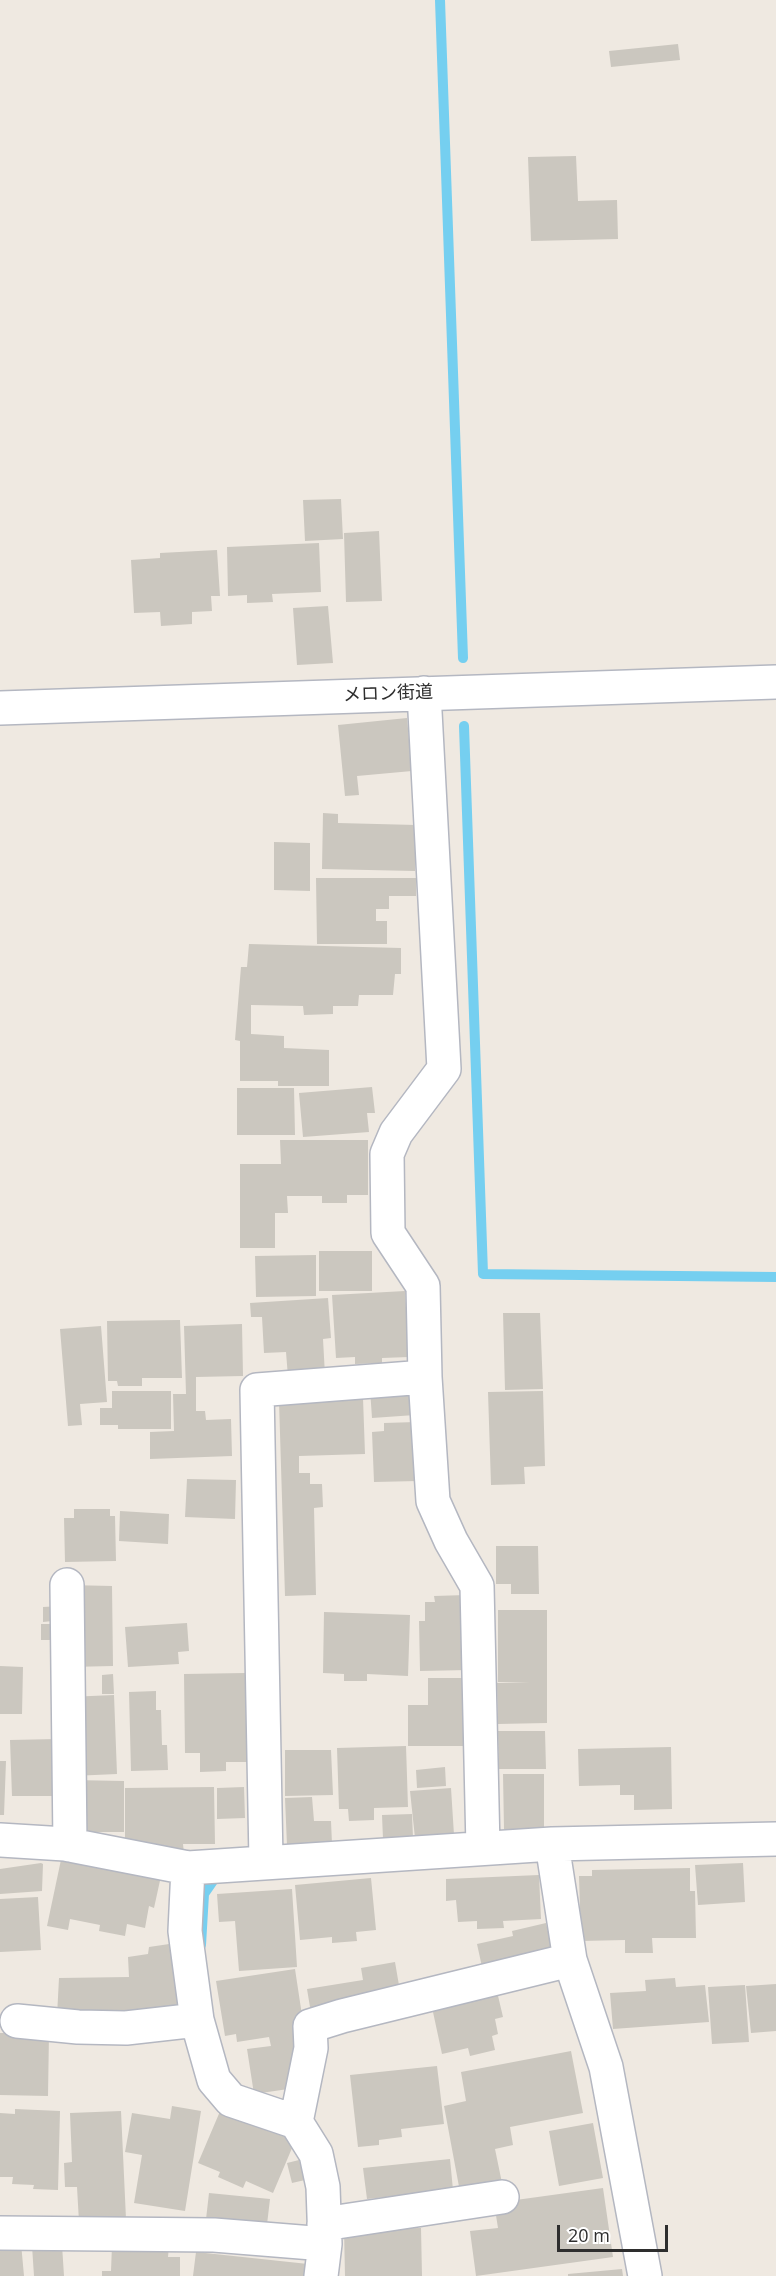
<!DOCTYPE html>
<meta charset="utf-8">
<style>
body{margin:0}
#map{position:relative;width:776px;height:2276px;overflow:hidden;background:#efe9e1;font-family:"Open Sans",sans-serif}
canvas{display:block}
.scale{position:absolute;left:557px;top:2225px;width:111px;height:27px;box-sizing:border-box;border:3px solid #2e2e2e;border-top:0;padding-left:8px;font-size:18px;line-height:21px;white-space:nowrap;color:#2e2e2e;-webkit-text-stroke:4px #fff;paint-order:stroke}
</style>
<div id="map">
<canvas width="776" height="2276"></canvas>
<div class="scale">20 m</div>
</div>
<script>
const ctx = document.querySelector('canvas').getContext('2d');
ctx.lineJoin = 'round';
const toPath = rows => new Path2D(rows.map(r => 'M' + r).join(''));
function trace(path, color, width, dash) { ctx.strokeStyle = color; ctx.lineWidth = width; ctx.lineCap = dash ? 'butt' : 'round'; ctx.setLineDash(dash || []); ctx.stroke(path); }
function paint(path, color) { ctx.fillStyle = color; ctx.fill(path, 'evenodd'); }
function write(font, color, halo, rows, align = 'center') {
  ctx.font = font + ' "Open Sans","Noto Sans JP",sans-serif'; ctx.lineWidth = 4.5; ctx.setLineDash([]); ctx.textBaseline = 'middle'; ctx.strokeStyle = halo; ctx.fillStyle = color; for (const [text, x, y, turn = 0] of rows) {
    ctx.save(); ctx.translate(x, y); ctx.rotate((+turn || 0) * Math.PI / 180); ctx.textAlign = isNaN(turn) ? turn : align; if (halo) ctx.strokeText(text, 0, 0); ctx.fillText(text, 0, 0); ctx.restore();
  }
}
const stream = toPath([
 [440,0,463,658],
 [464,726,483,1274,776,1277],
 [201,1945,204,1894,213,1881]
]);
const building = toPath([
 [678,44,680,60,611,67,609,51],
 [576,156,578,201,617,200,618,239,531,241,528,157],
 [341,499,343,539,305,541,303,500],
 [379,531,382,601,346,602,344,533],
 [319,543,321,592,272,594,273,602,247,603,247,595,228,596,227,547],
 [217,550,220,596,211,596,212,611,192,612,192,624,161,626,160,612,134,613,131,560,160,558,160,553],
 [328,606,333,663,297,665,293,608],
 [407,718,412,771,357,776,359,795,345,796,338,725],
 [323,813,338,814,338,823,416,825,415,871,322,869],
 [274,842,310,843,310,891,274,890],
 [316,878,416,878,416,896,389,896,389,909,376,909,376,921,387,921,387,944,317,944],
 [249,944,401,948,401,974,395,974,393,995,359,995,358,1006,333,1006,333,1014,304,1015,303,1006,251,1005,251,1034,284,1036,284,1048,329,1050,329,1086,278,1086,278,1081,240,1081,240,1041,235,1040,241,967,247,967],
 [372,1087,375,1113,367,1113,369,1132,303,1137,299,1093],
 [237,1088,294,1088,295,1135,237,1135],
 [280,1140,368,1140,368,1195,347,1195,347,1203,322,1203,322,1196,287,1196,288,1213,275,1213,275,1248,240,1248,240,1164,281,1164],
 [319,1251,372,1251,372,1291,319,1291],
 [316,1255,316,1296,256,1297,255,1256],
 [405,1291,409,1357,382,1358,382,1363,355,1364,355,1357,336,1358,332,1295],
 [328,1298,331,1338,323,1339,325,1375,288,1377,286,1352,264,1353,262,1317,251,1317,250,1303],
 [503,1313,540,1313,543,1389,505,1390],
 [180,1320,182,1378,142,1378,142,1386,118,1386,117,1381,108,1381,107,1321],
 [242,1324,243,1376,196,1377,196,1411,205,1411,206,1420,231,1419,232,1456,150,1459,150,1432,174,1431,173,1394,186,1394,184,1326],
 [101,1326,107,1402,80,1404,82,1425,68,1426,60,1329],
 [414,1387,415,1415,372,1418,370,1389],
 [112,1391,171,1391,171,1429,118,1429,118,1425,100,1425,100,1408,112,1408],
 [543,1391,545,1466,524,1467,525,1484,491,1485,488,1392],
 [363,1398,365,1454,299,1456,299,1473,310,1473,310,1484,322,1484,323,1507,314,1508,316,1595,285,1596,279,1401],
 [416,1422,418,1481,374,1482,372,1432,384,1431,384,1423],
 [187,1479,236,1480,235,1519,185,1517],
 [74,1509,110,1509,110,1516,115,1516,116,1561,65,1562,64,1518,74,1518],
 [120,1511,169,1514,168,1544,119,1541],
 [496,1546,538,1546,539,1594,511,1594,511,1584,496,1584],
 [68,1585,112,1586,113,1666,69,1667],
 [466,1595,468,1670,420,1671,419,1621,425,1621,425,1602,435,1602,434,1596],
 [61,1606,62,1620,43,1622,43,1607],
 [498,1610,547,1610,547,1723,498,1724,497,1683,530,1682,498,1682],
 [324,1612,410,1615,408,1676,367,1674,367,1681,344,1681,344,1674,323,1673],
 [187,1623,189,1651,178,1652,179,1664,128,1667,125,1627],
 [41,1624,60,1624,60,1640,41,1640],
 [0,1666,23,1667,22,1714,0,1714],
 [245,1673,247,1762,226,1762,226,1771,200,1772,200,1753,185,1753,184,1674],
 [113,1674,114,1694,102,1694,102,1675],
 [428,1678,469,1678,470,1746,408,1746,408,1705,428,1705],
 [156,1691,156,1710,161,1710,162,1745,167,1745,168,1770,131,1771,129,1692],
 [114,1695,117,1774,72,1776,68,1697],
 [498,1731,545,1731,546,1769,499,1769],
 [57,1739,58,1796,12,1796,10,1740],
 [406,1746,408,1807,374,1808,374,1820,349,1821,348,1809,339,1809,337,1748],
 [671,1747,672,1809,634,1810,634,1795,620,1795,620,1785,579,1786,578,1749],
 [285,1750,331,1750,333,1795,285,1796],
 [0,1761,6,1761,4,1815,0,1815],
 [445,1767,446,1786,417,1788,416,1770],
 [503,1774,544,1774,544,1829,504,1829],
 [72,1780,124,1781,124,1832,77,1832],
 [214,1787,215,1844,183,1844,184,1854,160,1853,160,1845,125,1845,125,1788],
 [244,1787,245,1818,217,1819,217,1788],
 [451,1788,454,1835,415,1838,410,1791],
 [312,1797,314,1821,331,1821,332,1844,287,1846,285,1798],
 [412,1814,413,1838,383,1839,382,1815],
 [62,1855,161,1876,154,1908,149,1906,145,1928,127,1924,125,1936,99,1931,100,1925,70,1919,68,1930,47,1926],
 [41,1863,43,1864,42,1891,0,1894,0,1869],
 [743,1863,745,1902,698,1905,695,1865],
 [690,1868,690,1891,695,1891,696,1938,652,1938,653,1953,625,1953,625,1940,581,1941,579,1876,592,1876,592,1870],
 [539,1875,541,1919,503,1921,504,1928,477,1929,477,1921,458,1922,456,1900,446,1901,446,1879],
 [371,1878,376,1930,356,1932,357,1941,332,1943,332,1937,300,1940,295,1885],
 [292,1889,297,1967,239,1971,235,1921,219,1922,217,1894],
 [38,1897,41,1950,0,1952,0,1899],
 [546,1923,555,1961,484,1976,477,1944,513,1936,512,1931],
 [176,1943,181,2007,131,2014,57,2016,59,1978,129,1977,128,1957,148,1954,149,1947],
 [395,1962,401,1997,312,2019,307,1989,363,1980,361,1968],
 [295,1969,308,2055,302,2087,254,2094,247,2049,271,2046,269,2037,237,2042,236,2034,225,2036,216,1981],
 [675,1978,676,1987,705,1985,709,2022,613,2029,610,1993,646,1991,645,1980],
 [495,1983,503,2017,495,2019,498,2034,492,2036,495,2050,470,2056,468,2048,442,2054,430,1998],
 [776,1984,776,2031,751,2033,746,1986],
 [745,1985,749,2042,712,2044,708,1987],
 [0,2033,49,2033,48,2096,0,2095],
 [571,2051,583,2113,510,2127,513,2145,495,2149,502,2183,460,2192,444,2106,466,2101,461,2072],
 [437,2066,444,2124,401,2129,402,2137,379,2140,379,2145,358,2147,350,2075],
 [172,2106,201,2111,185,2211,134,2203,142,2155,125,2152,132,2113,170,2119],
 [15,2109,60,2111,58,2190,33,2189,34,2185,12,2184,13,2177,0,2177,0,2113,15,2114],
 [221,2109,295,2141,273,2193,246,2181,243,2188,218,2177,220,2172,198,2163],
 [121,2111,126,2219,79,2222,77,2187,65,2187,64,2163,72,2162,70,2113],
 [593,2123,603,2178,559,2186,549,2131],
 [450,2159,453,2190,367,2199,363,2168],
 [299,2160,305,2180,292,2183,287,2163],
 [603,2188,613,2257,476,2276,470,2231,498,2228,494,2203],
 [209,2193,270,2199,266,2233,205,2228],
 [421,2228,422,2276,345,2276,344,2229],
 [21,2243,24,2276,0,2276,0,2245],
 [62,2245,64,2276,34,2276,32,2246],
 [112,2245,169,2246,168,2257,180,2257,180,2276,102,2276,102,2271,111,2271],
 [196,2252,308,2264,307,2276,193,2276],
 [622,2269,623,2276,568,2276,568,2274]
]);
const minor = toPath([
 [424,693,444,1069,396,1133,387,1154,388,1233,423,1286,425,1377,433,1501,451,1541,477,1586,483,1848],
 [0,708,776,682],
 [67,1585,70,1845],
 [0,1840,65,1844,188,1868,552,1844,776,1839],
 [552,1844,570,1960,606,2067,645,2276],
 [266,1861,257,1390,425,1377],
 [188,1868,185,1931,197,2020,214,2080,231,2100,296,2122,316,2154,323,2187,325,2244,321,2276],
 [17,2021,78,2027,126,2028,197,2020],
 [296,2122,311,2048,310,2026,342,2016,570,1960],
 [324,2224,502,2197],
 [0,2233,214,2235,325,2244]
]);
const streetNames = [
 ["メロン街道",388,694,-2]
];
trace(stream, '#75cff0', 10);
paint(building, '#cbc7bf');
trace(minor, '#b4b7c1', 36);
trace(minor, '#fff', 33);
write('18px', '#2e2e2e', '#fff', streetNames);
</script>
